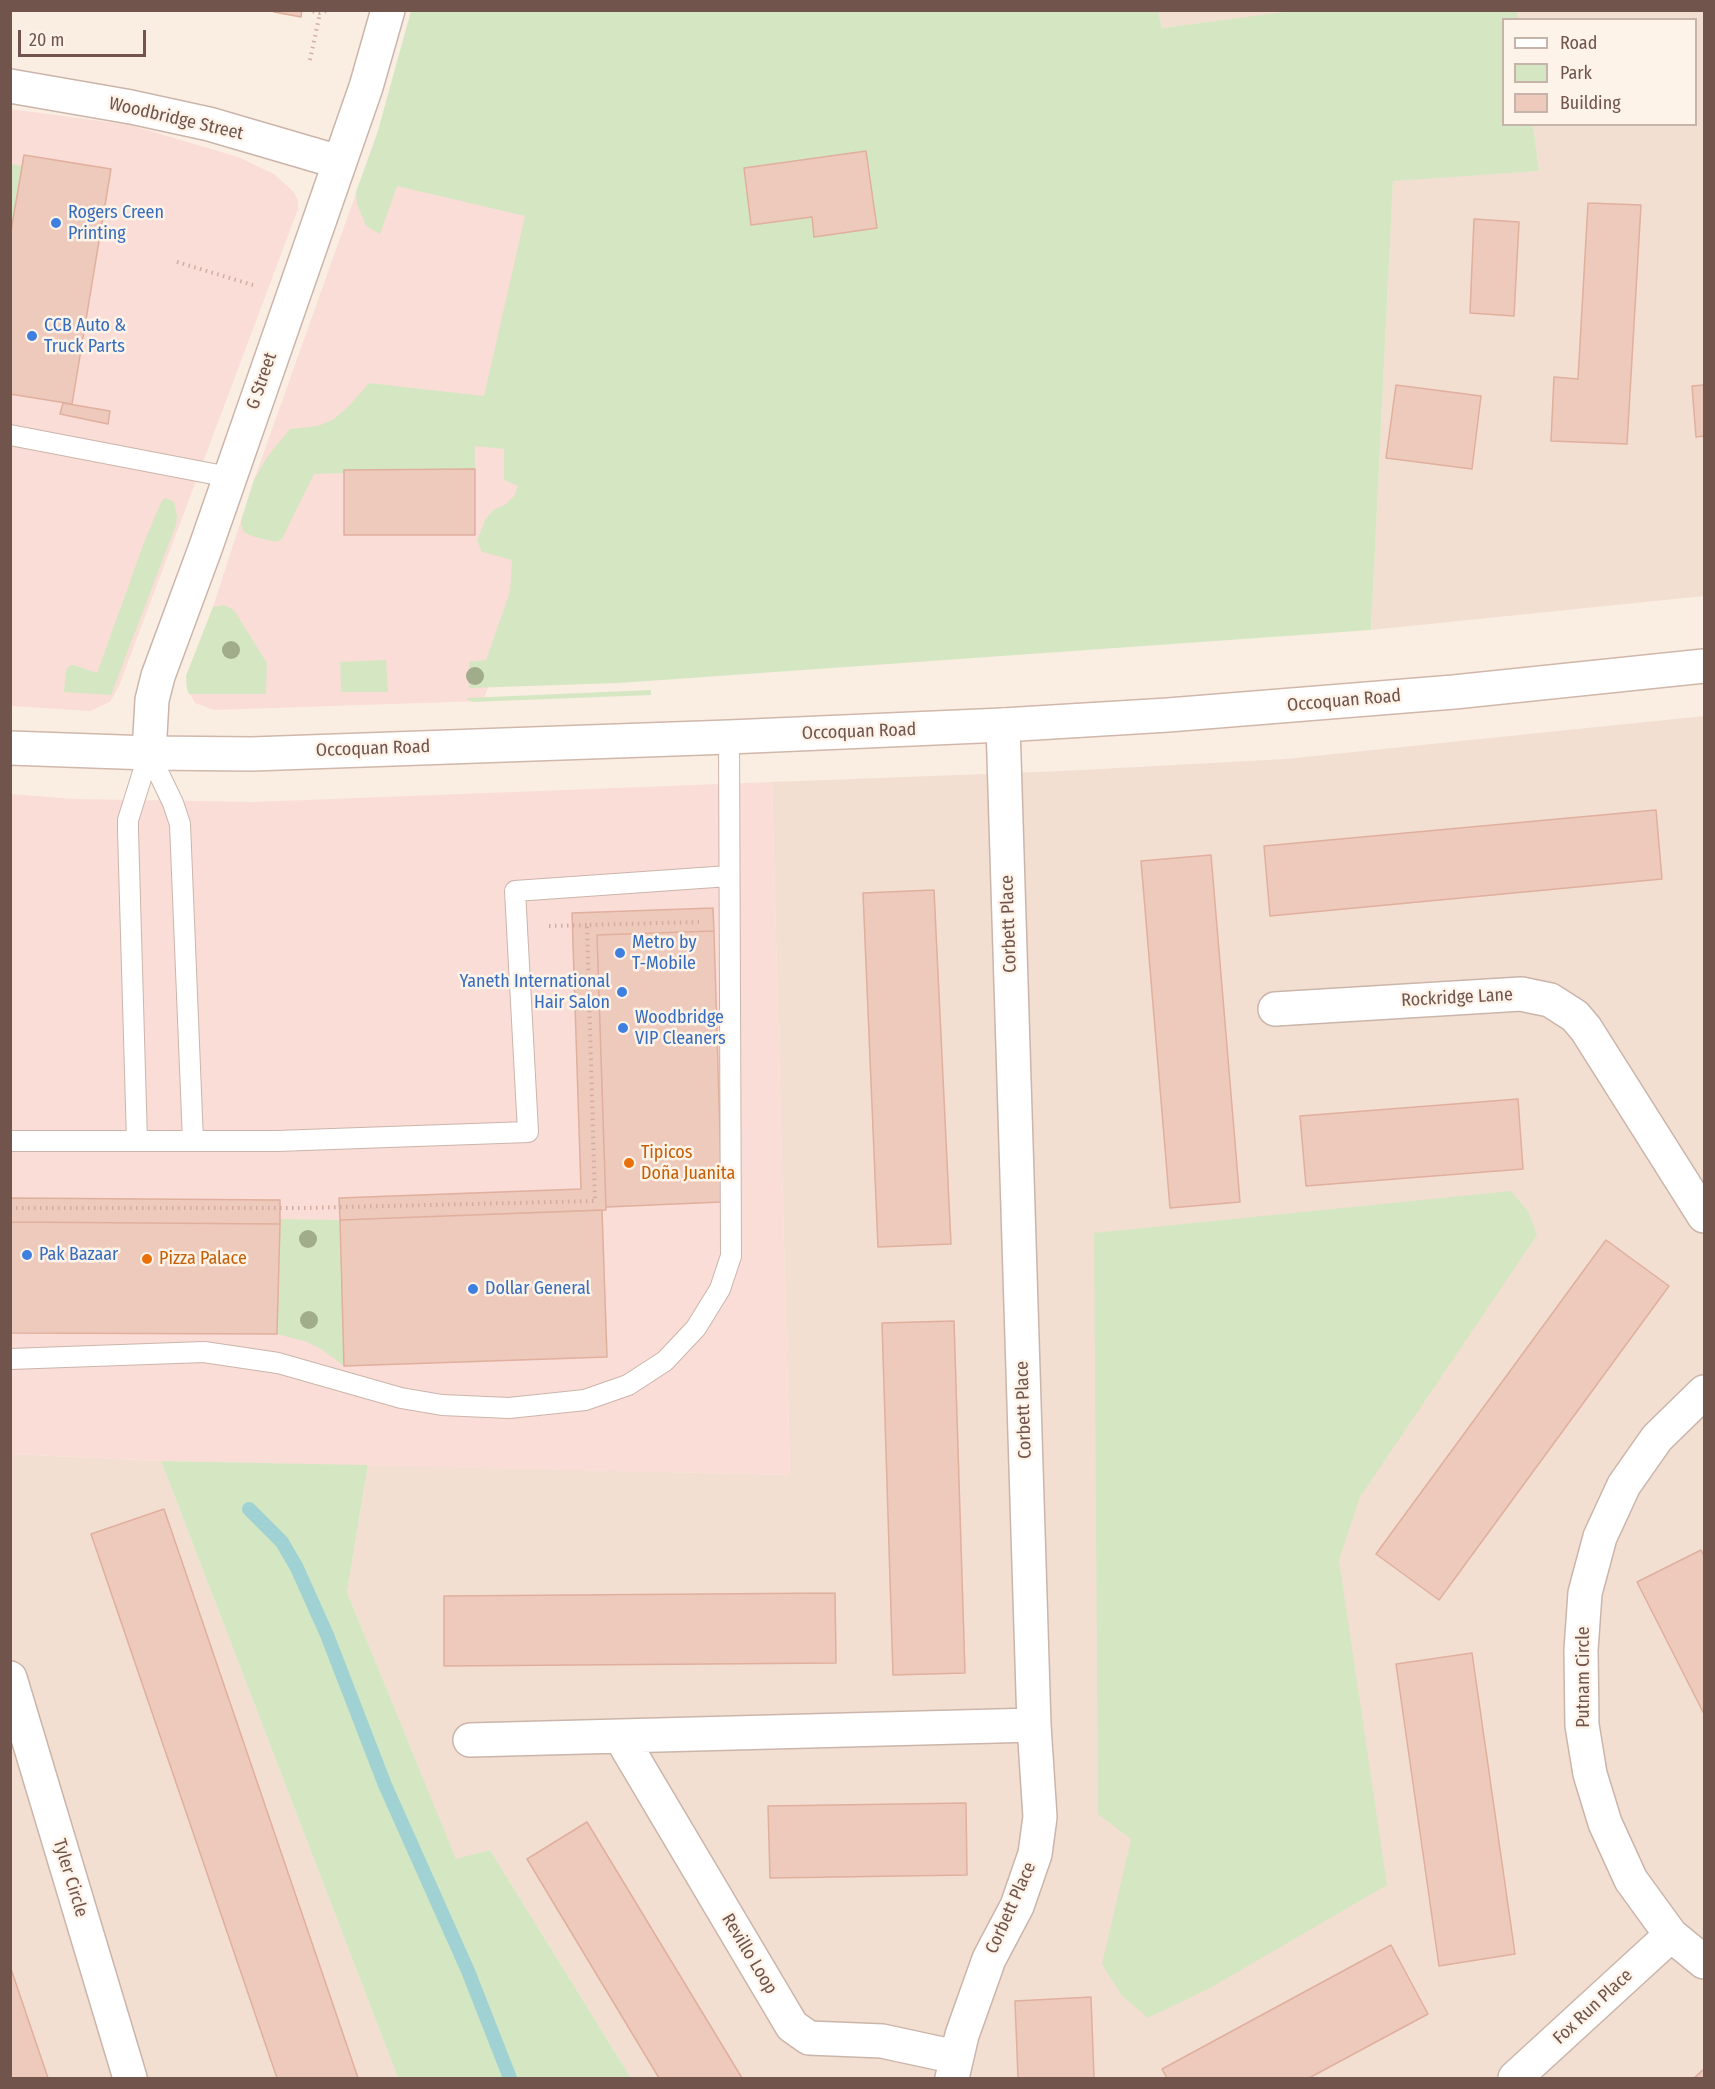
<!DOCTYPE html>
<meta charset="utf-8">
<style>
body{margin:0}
#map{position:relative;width:1715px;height:2089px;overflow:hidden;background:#faeee3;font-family:"Fira Sans Condensed",sans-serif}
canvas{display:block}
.frame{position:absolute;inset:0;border:12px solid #71544b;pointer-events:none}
.legend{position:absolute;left:1502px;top:18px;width:195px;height:108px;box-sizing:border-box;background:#fef3e8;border:2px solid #c6b3a9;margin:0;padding:8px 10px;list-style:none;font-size:18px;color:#71544b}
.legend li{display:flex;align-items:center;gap:12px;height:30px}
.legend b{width:30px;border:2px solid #c6b3a9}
.scale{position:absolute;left:18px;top:30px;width:128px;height:27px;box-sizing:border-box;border:3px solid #71544b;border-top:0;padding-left:8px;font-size:18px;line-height:21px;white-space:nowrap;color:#71544b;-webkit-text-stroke:4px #fef3e8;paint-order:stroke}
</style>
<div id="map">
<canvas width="1715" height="2089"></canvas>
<div class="frame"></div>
<ul class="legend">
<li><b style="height:8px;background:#fff"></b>Road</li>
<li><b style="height:16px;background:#d5e7c2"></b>Park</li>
<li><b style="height:16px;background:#eecabc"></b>Building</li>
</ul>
<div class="scale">20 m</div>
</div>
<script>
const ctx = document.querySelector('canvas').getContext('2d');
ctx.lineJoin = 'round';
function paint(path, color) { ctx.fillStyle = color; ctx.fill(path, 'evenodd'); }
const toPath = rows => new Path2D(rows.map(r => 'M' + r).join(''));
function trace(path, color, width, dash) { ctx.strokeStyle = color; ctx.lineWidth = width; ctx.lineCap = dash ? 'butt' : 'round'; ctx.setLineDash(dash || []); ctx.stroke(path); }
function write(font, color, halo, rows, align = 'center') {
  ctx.font = font + ' "Fira Sans Condensed",sans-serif'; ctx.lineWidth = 5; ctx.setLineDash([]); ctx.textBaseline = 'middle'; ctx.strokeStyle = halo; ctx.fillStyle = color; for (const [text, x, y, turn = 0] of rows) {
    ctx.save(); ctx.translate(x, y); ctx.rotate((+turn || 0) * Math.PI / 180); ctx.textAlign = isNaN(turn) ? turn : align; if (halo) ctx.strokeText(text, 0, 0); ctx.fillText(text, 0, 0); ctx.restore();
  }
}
const residential = toPath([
 [1158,10,1300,11,1162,28],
 [1517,11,1704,11,1704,596,1371,630,1393,180,1539,171,1533,125,1696,124,1696,20,1518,19],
 [1704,716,1704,2078,631,2078,490,1850,456,1860,347,1592,368,1465,790,1475,772,782,1062,771,1285,759],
 [11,1454,161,1461,398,2078,11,2078]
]);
const commercial = toPath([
 [10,109,130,125,238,157,274,174,294,192,298,200,298,209,119,686,110,702,90,711,11,706],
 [700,131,483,701,214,710,195,703,187,689,186,676,213,607,254,480,377,134],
 [772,782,790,1475,161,1461,11,1454,11,794,74,799,253,802]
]);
const green = toPath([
 [1158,10,1162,28,1300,10,1517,11,1518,19,1504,20,1504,124,1533,125,1539,171,1393,181,1371,630,619,683,469,688,469,662,486,660,510,592,512,560,482,552,477,541,485,520,493,510,506,504,514,496,518,486,504,480,504,449,475,446,475,469,345,470,344,473,314,474,282,539,276,542,255,537,245,533,242,529,241,521,254,480,267,457,290,429,318,426,334,419,349,406,369,383,484,396,525,216,397,186,380,234,366,226,357,204,356,192,377,134,411,11],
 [11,164,22,166,11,237],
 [166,498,174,502,177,516,176,525,111,695,64,692,66,670,69,666,74,665,97,673,145,540,162,500],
 [224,605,234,610,267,663,266,694,189,694,187,689,186,676,213,607],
 [386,660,388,692,341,692,340,662],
 [651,690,651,695,472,702,466,698],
 [1511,1191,1528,1211,1537,1235,1360,1497,1339,1560,1387,1885,1210,1988,1148,2018,1122,1996,1102,1964,1131,1839,1098,1814,1094,1233],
 [280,1219,340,1220,344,1366,321,1349,307,1342,277,1334],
 [161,1461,368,1465,347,1592,456,1859,490,1850,631,2078,398,2078]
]);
const stream = toPath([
 [249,1509,282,1542,297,1568,327,1635,385,1785,468,1971,510,2078]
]);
const building = toPath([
 [274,10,302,10,301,17,274,12,274,10],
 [866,151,877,228,814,237,812,217,751,225,744,168,866,151],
 [24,155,111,169,72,404,10,394,10,237,24,155],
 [1588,203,1641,205,1627,444,1551,441,1554,377,1578,379,1588,203],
 [1474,219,1519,222,1514,316,1470,313,1474,219],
 [1396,385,1481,396,1472,469,1386,458,1396,385],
 [1704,385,1704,436,1696,437,1692,386,1704,385],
 [63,403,110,411,108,424,60,414,63,403],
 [475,469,475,535,344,535,344,470,475,469],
 [1656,810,1662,879,1270,916,1264,846,1656,810],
 [1211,855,1240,1202,1170,1208,1141,861,1211,855],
 [934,890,951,1244,878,1247,863,893,934,890],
 [713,908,714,931,597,935,606,1210,340,1220,339,1198,581,1189,572,913,713,908],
 [714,931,722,1202,606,1207,597,935,714,931],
 [1518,1099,1523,1169,1306,1186,1300,1116,1518,1099],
 [10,1198,280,1200,280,1224,10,1222,10,1198],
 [602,1210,607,1357,344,1366,340,1220,602,1210],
 [10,1222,280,1224,277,1334,10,1333,10,1222],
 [1606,1240,1669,1286,1439,1600,1376,1554,1606,1240],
 [954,1321,965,1673,893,1675,882,1323,954,1321],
 [164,1509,358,2078,277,2078,91,1534,164,1509],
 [1701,1550,1704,1556,1704,1714,1637,1582,1701,1550],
 [835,1593,836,1663,444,1666,444,1596,835,1593],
 [1472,1653,1515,1954,1439,1966,1396,1664,1472,1653],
 [966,1803,967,1875,770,1878,768,1806,966,1803],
 [587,1822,742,2078,659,2078,527,1859,587,1822],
 [1391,1945,1428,2014,1309,2078,1167,2078,1162,2069,1391,1945],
 [10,1966,48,2078,10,2078,10,1966],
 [1091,1997,1094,2078,1018,2078,1015,2001,1091,1997],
 [1704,2069,1704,2078,1694,2078,1704,2069]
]);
const path = toPath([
 [307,10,320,13,329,10],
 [310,60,320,13],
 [177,262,253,285],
 [549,926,587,925],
 [10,1208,302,1208,595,1201,587,925,699,922]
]);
const service = toPath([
 [10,435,229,477],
 [149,753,173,803,180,824,193,1141],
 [10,1141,277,1141,528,1132,515,891,729,876],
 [137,1141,128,831,128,820,149,753],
 [10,1359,204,1352,278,1363,401,1398,442,1405,509,1408,585,1400,628,1385,665,1361,696,1328,720,1289,731,1256,729,737]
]);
const minor = toPath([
 [10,86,131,107,209,124,339,162],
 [149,753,152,700,158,676,205,549,366,87,388,10],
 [1275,1009,1521,994,1550,1000,1575,1016,1586,1029,1704,1216],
 [1704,1392,1657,1438,1624,1485,1600,1537,1585,1593,1581,1650,1582,1725,1590,1774,1605,1823,1631,1880,1671,1935,1704,1962],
 [10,1678,130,2078],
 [620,1736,792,2026,809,2038,882,2041,956,2057],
 [470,1740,1034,1725],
 [952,2078,962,2035,989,1959,1017,1906,1035,1854,1040,1817,1034,1725,1003,725],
 [1515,2078,1671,1935]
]);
const secondary = toPath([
 [10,748,149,753,252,754,729,737,1003,725,1168,715,1454,692,1704,666]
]);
const trees = [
 [231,650],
 [475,676],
 [308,1239],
 [309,1320]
];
const markers = [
 [56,223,6,"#3f7fe0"],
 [32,336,6,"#3f7fe0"],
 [620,953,6,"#3f7fe0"],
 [622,992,6,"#3f7fe0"],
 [623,1028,6,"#3f7fe0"],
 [629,1163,6,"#e8710a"],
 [27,1255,6,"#3f7fe0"],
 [147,1259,6,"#e8710a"],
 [473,1289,6,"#3f7fe0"]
];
const streetNames = [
 ["Woodbridge Street",176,119,13],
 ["G Street",262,381,-71],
 ["Occoquan Road",1344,701,-5],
 ["Occoquan Road",859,732,-2],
 ["Occoquan Road",373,749,-2],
 ["Corbett Place",1009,924,-92],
 ["Rockridge Lane",1457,998,-3],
 ["Corbett Place",1024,1410,-92],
 ["Putnam Circle",1584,1677,-90],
 ["Tyler Circle",70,1878,73],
 ["Corbett Place",1011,1908,-66],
 ["Revillo Loop",749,1954,59],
 ["Fox Run Place",1593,2007,-43]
];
const shopNames = [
 ["Rogers Creen",68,213],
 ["Printing",68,234],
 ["CCB Auto &",44,326],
 ["Truck Parts",44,347],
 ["Metro by",632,943],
 ["T-Mobile",632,964],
 ["Yaneth International",610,982,"right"],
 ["Hair Salon",610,1003,"right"],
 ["Woodbridge",635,1018],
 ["VIP Cleaners",635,1039],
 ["Pak Bazaar",39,1255],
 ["Dollar General",485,1289]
];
const foodNames = [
 ["Tipicos",641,1153],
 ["Doña Juanita",641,1174],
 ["Pizza Palace",159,1259]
];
paint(residential, '#f2dfd2');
paint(commercial, '#faddd7');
paint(green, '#d5e7c2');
trace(stream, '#a0d2d4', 14);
paint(building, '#eecabc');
trace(building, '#e0af9e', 1.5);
trace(service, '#cbb5aa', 22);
trace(minor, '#cbb5aa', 36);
trace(secondary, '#d0b7aa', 36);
trace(path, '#d3ada0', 4, [1.5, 4.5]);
trace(service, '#fff', 20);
trace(minor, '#fff', 33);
trace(secondary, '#fff', 33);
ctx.fillStyle = '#a1ac8b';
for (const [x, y] of trees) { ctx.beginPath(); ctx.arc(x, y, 9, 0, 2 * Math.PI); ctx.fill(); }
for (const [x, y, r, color] of markers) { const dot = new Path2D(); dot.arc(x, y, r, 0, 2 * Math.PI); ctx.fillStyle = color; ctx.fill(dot); trace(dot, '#fef3e8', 2); }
write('18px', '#71544b', '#fef3e8', streetNames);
write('18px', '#366cbe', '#fef3e8', shopNames, 'left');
write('18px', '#c56008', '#fef3e8', foodNames, 'left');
</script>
